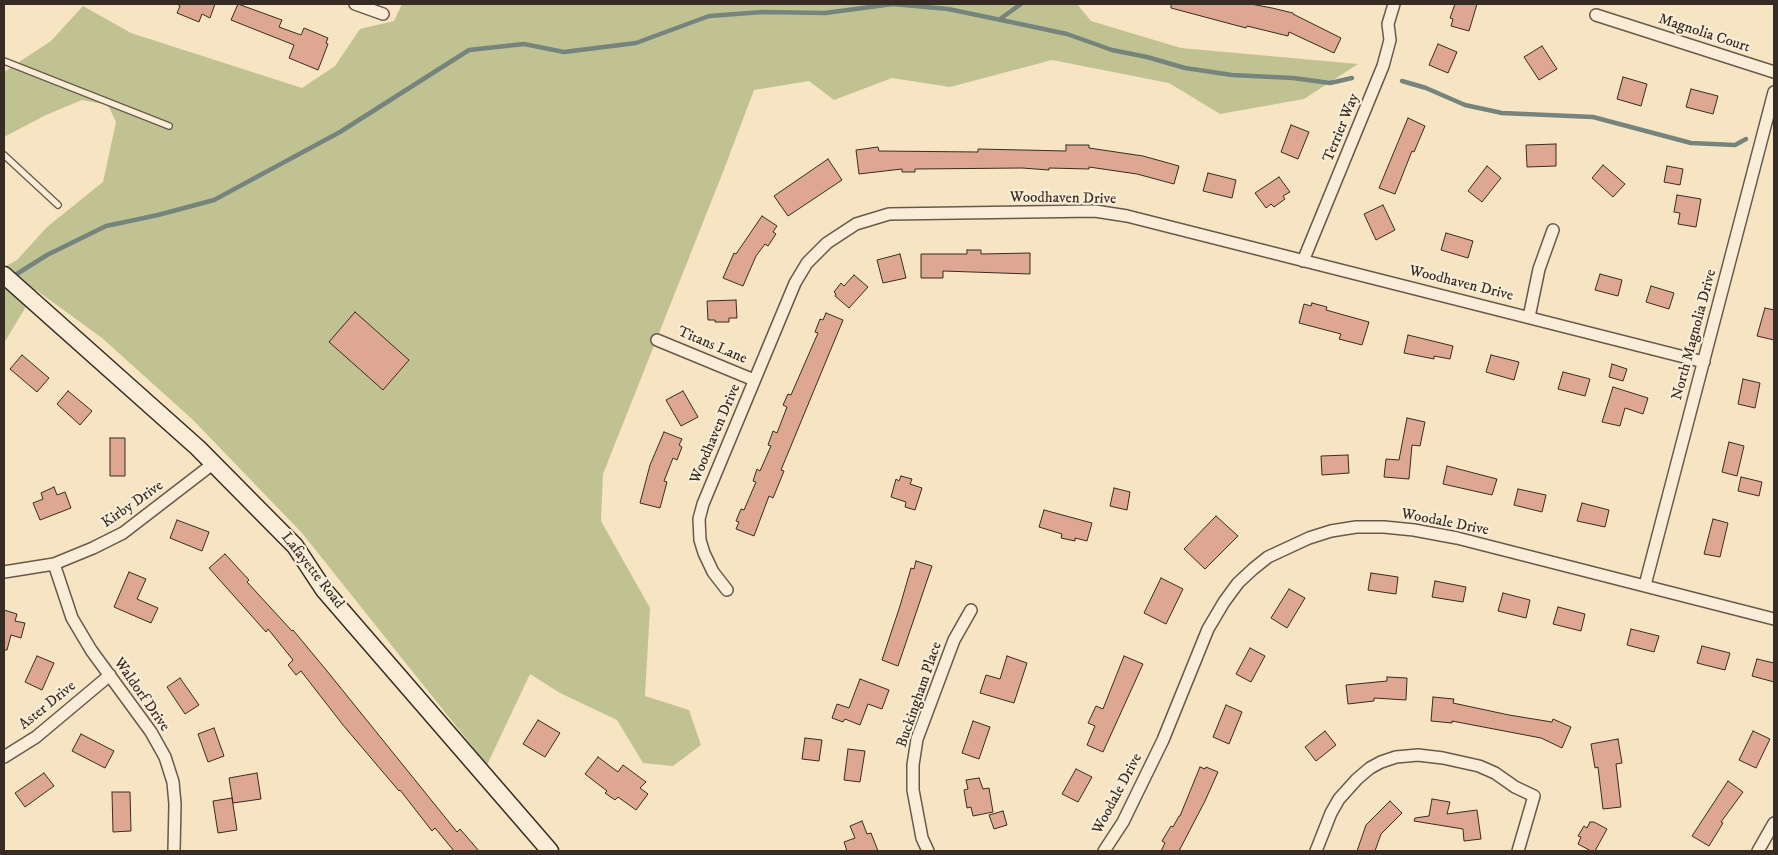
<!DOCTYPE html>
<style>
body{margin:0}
#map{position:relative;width:1778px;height:855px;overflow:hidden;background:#f7e4c2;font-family:"IM FELL DW Pica",serif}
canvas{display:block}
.frame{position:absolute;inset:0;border:5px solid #372c24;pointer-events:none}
</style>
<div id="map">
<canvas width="1778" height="855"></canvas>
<div class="frame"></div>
</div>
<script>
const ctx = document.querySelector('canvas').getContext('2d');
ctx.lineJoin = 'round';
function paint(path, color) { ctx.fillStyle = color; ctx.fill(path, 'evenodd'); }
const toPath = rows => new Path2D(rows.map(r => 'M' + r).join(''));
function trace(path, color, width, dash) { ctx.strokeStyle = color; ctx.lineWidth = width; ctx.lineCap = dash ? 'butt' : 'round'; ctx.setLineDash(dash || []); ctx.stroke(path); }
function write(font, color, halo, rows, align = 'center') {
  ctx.font = font + ' "IM FELL DW Pica",serif'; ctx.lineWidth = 4.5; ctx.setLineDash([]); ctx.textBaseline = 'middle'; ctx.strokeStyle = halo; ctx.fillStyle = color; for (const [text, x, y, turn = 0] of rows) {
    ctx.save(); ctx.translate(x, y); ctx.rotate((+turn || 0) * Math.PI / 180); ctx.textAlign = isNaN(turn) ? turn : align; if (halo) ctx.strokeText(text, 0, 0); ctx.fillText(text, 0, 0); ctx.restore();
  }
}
const green = toPath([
 [402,4,1077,4,1091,21,1181,48,1358,64,1304,99,1220,114,1169,83,1052,60,950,87,892,78,834,100,809,81,754,90,723,172,603,474,601,521,650,608,645,696,689,710,701,745,673,766,643,763,617,720,560,693,530,674,487,765,302,533,192,419,102,338,36,290,4,343,4,267,17,260,47,227,103,182,116,122,108,105,82,100,46,115,4,137,4,72,51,41,83,6,131,33,302,88,335,66,360,29,394,21]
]);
const stream = toPath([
 [1000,19,1021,4],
 [1402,81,1426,88,1465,105,1502,113,1593,117,1691,143,1735,145,1746,139],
 [12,277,47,255,106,226,158,215,214,200,340,132,469,50,524,44,564,52,636,43,709,16,763,12,825,13,893,4,948,9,1006,21,1067,34,1112,50,1147,57,1185,68,1232,75,1293,78,1330,83,1352,78]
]);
const building = toPath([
 [177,4,215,4,210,18,202,14,199,22,177,13,180,6,177,4],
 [238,4,282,20,279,27,301,35,304,28,328,38,326,43,328,44,318,70,289,58,294,45,231,20,238,4],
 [1171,4,1251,4,1272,8,1293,13,1293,14,1341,38,1334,53,1289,32,1288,36,1247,26,1246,28,1171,8,1171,4],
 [1455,4,1477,4,1469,31,1451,26,1453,19,1450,18,1455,4],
 [1438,44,1457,52,1448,73,1429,65,1438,44],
 [1542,46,1557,69,1539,80,1524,57,1542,46],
 [1623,77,1647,84,1641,106,1617,99,1623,77],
 [1691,89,1718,96,1713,114,1686,107,1691,89],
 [1408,118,1425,126,1414,152,1412,151,1395,194,1379,188,1408,118],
 [1291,125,1309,132,1298,159,1281,152,1291,125],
 [1556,144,1556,166,1527,167,1526,145,1556,144],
 [1066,145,1089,145,1089,148,1143,156,1179,166,1174,184,1137,174,1089,167,1089,169,1049,168,1049,170,1022,168,915,169,915,172,902,172,902,169,859,174,856,150,878,147,879,151,978,152,978,149,1066,151,1066,145],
 [828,159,842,180,788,216,774,196,828,159],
 [1603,165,1625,184,1613,197,1592,178,1603,165],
 [1487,166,1501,178,1482,202,1468,191,1487,166],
 [1667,166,1683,169,1680,185,1664,182,1667,166],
 [1208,173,1236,180,1232,198,1203,191,1208,173],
 [1279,177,1290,192,1283,196,1285,199,1274,207,1271,204,1266,208,1255,193,1279,177],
 [1677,195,1701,199,1696,227,1678,224,1680,213,1674,212,1677,195],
 [1383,205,1395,230,1376,240,1364,214,1383,205],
 [762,216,777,226,773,232,776,234,768,246,765,244,756,256,743,286,723,278,734,253,736,254,762,216],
 [1446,233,1473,241,1468,258,1441,250,1446,233],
 [967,250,981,250,981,254,1030,253,1030,274,943,271,943,278,921,278,921,254,967,254,967,250],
 [900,254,906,278,883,283,877,260,900,254],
 [1600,274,1622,280,1618,296,1595,290,1600,274],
 [854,275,868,287,849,308,835,296,836,294,834,292,841,283,844,286,854,275],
 [1651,286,1674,293,1669,309,1646,302,1651,286],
 [736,300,737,318,729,318,729,322,715,322,715,320,708,320,707,301,736,300],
 [1312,303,1327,307,1326,310,1369,322,1362,345,1339,339,1341,334,1299,323,1304,304,1311,306,1312,303],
 [1765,308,1774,310,1774,340,1757,336,1765,308],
 [355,312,409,360,383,390,329,342,355,312],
 [826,313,843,320,781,470,784,471,773,498,769,496,754,536,736,529,739,522,736,521,741,509,744,510,756,482,753,481,757,469,760,471,771,446,768,445,773,431,777,433,787,407,783,405,788,394,791,395,818,333,815,332,820,319,823,320,826,313],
 [1408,335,1453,346,1450,359,1434,356,1434,359,1404,353,1408,335],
 [22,355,49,378,37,392,10,369,22,355],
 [1491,355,1519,362,1514,380,1486,372,1491,355],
 [1612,364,1627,369,1623,381,1609,377,1612,364],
 [1563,372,1590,379,1585,396,1558,389,1563,372],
 [1743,379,1760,383,1755,408,1738,404,1743,379],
 [1613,387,1648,398,1643,414,1625,408,1620,426,1602,422,1613,387],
 [68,391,92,411,80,425,57,404,68,391],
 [683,391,698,417,681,426,666,400,683,391],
 [1407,418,1425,422,1420,446,1412,445,1409,479,1384,477,1386,459,1399,460,1407,418],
 [664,432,682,439,679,445,682,447,677,460,673,458,664,481,667,482,660,508,640,503,650,465,664,432],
 [110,438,125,438,125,476,110,476,110,438],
 [1729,442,1744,446,1737,476,1722,472,1729,442],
 [1348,455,1349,473,1322,475,1321,456,1348,455],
 [1447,466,1497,479,1492,495,1443,484,1447,466],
 [901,476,912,479,910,484,922,488,915,510,905,507,906,502,891,497,896,479,899,481,901,476],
 [1741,477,1762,482,1759,496,1738,491,1741,477],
 [54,487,57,495,65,492,71,508,40,520,33,503,43,499,41,493,54,487],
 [1114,488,1130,492,1127,510,1110,506,1114,488],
 [1518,489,1546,495,1542,512,1514,505,1518,489],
 [1582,503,1609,510,1605,527,1577,521,1582,503],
 [1044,510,1092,523,1087,541,1075,538,1075,541,1061,538,1062,534,1039,527,1044,510],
 [1216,516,1238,536,1205,569,1184,549,1216,516],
 [1713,519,1728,523,1720,557,1704,554,1713,519],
 [177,520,209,532,202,551,170,538,177,520],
 [225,554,249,580,247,582,292,631,293,630,327,671,457,832,460,829,479,851,454,851,435,828,432,831,400,790,399,791,343,725,301,671,296,675,288,665,293,660,268,629,266,632,209,568,225,554],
 [916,561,932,566,898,666,882,660,900,606,911,568,914,569,916,561],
 [129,572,146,579,137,599,158,608,151,623,114,607,129,572],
 [1371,573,1398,577,1396,594,1368,590,1371,573],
 [1161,578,1183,589,1166,624,1144,613,1161,578],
 [1435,581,1466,587,1463,602,1432,597,1435,581],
 [1289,589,1305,598,1287,628,1271,618,1289,589],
 [1503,593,1530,600,1526,618,1498,611,1503,593],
 [1558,607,1585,614,1581,631,1553,624,1558,607],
 [4,610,17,614,15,621,25,623,21,638,11,635,7,650,4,650,4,610],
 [1631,629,1659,636,1654,652,1627,645,1631,629],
 [1702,646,1730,653,1725,670,1697,663,1702,646],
 [1250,648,1265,656,1251,682,1236,674,1250,648],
 [37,656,54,663,42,690,25,682,37,656],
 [1007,656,1027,663,1014,703,980,693,986,675,1000,679,1007,656],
 [1124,656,1143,664,1103,752,1087,745,1095,726,1088,723,1096,706,1103,709,1124,656],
 [1757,659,1774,663,1774,682,1752,676,1757,659],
 [1387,677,1407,678,1406,700,1374,698,1374,701,1348,704,1346,685,1387,681,1387,677],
 [180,678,199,705,185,714,167,687,180,678],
 [860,679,889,690,882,709,868,704,860,725,845,719,843,722,832,718,837,704,849,708,860,679],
 [1433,697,1454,699,1453,703,1509,715,1552,722,1553,719,1571,727,1562,748,1541,738,1452,721,1452,723,1431,721,1433,697],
 [1226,705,1242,712,1229,744,1213,737,1226,705],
 [538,720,560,733,545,757,523,744,538,720],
 [973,721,990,727,979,759,962,753,973,721],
 [214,728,224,756,208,762,198,734,214,728],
 [1325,731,1336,745,1316,761,1305,747,1325,731],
 [1753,731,1770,739,1756,768,1739,760,1753,731],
 [81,734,114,751,105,768,72,751,81,734],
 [805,738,822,740,819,761,802,759,805,738],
 [1618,739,1622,763,1616,764,1621,807,1603,809,1598,767,1595,768,1591,744,1618,739],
 [848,749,865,751,860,782,844,780,848,749],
 [598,757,618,772,623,765,646,782,640,788,648,794,636,810,618,797,615,800,605,793,607,791,585,774,598,757],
 [1200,767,1205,769,1206,767,1218,772,1205,801,1179,851,1161,851,1165,843,1162,841,1171,826,1173,827,1179,816,1180,816,1200,767],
 [1076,769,1092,777,1078,802,1062,794,1076,769],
 [44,773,54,786,25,807,15,793,44,773],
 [257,773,261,799,233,803,229,778,257,773],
 [979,778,983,789,989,788,993,812,973,816,971,807,967,808,964,790,968,789,966,780,979,778],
 [1728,781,1743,792,1721,822,1723,823,1709,846,1692,836,1728,781],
 [112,792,130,792,131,831,113,832,112,792],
 [232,798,237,830,218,833,213,801,232,798],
 [1432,799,1450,802,1447,814,1477,810,1481,839,1464,841,1463,829,1414,821,1415,818,1429,816,1432,799],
 [1390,801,1402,813,1381,834,1375,851,1357,851,1366,825,1390,801],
 [1003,811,1007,825,994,829,989,815,1003,811],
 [862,821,867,834,871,833,878,851,847,851,844,842,855,838,850,826,862,821],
 [1590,822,1594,822,1607,829,1595,851,1591,851,1578,844,1581,837,1578,836,1584,826,1587,828,1590,822]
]);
const service = toPath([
 [4,61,169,126],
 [4,155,58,205]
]);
const minor = toPath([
 [355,4,383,14],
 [1596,15,1774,72],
 [1303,261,1383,66,1390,40,1388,24,1394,4],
 [1529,317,1539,269,1553,230],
 [657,340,754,380],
 [54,564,72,618,91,650,151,732,165,757,173,782,175,804,174,851],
 [4,572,54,564,93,548,123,533,214,463],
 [1645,585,1774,92],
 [727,590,713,572,704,553,700,540,699,519,703,504,795,283,807,263,827,243,856,224,889,214,1095,211,1127,216,1704,362],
 [4,757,36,737,110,675],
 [928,851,922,838,913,790,913,765,917,739,954,640,971,610],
 [1104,851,1123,822,1163,740,1208,629,1224,602,1238,583,1253,569,1268,557,1309,538,1331,531,1356,527,1384,527,1414,530,1457,538,1774,619],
 [1316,851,1331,813,1339,799,1357,779,1370,768,1381,762,1396,757,1418,755,1443,758,1479,766,1495,773,1515,787,1534,796,1518,851],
 [1758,851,1774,823]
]);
const secondary = toPath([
 [4,275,198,448,295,546,324,590,550,851]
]);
const streetNames = [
 ["Magnolia Court",1704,34,18],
 ["Terrier Way",1342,128,-68],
 ["Woodhaven Drive",1063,199,1],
 ["Woodhaven Drive",1461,284,14],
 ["North Magnolia Drive",1695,335,-75],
 ["Titans Lane",712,346,23],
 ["Woodhaven Drive",716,434,-67],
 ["Kirby Drive",133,505,-35],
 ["Woodale Drive",1445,523,11],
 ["Lafayette Road",312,571,52],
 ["Waldorf Drive",141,695,55],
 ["Buckingham Place",920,695,-71],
 ["Aster Drive",48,706,-39],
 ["Woodale Drive",1118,794,-62]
];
paint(green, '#c0c391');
trace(stream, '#75847d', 4.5);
paint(building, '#dda792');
trace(building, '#372c24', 1);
trace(service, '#675a4c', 8);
trace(minor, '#675a4c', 14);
trace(secondary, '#372c24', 19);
trace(service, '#faedd7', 5.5);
trace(minor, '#faedd7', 11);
trace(secondary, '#faedd7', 16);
write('15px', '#372c24', '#faedd7', streetNames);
</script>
